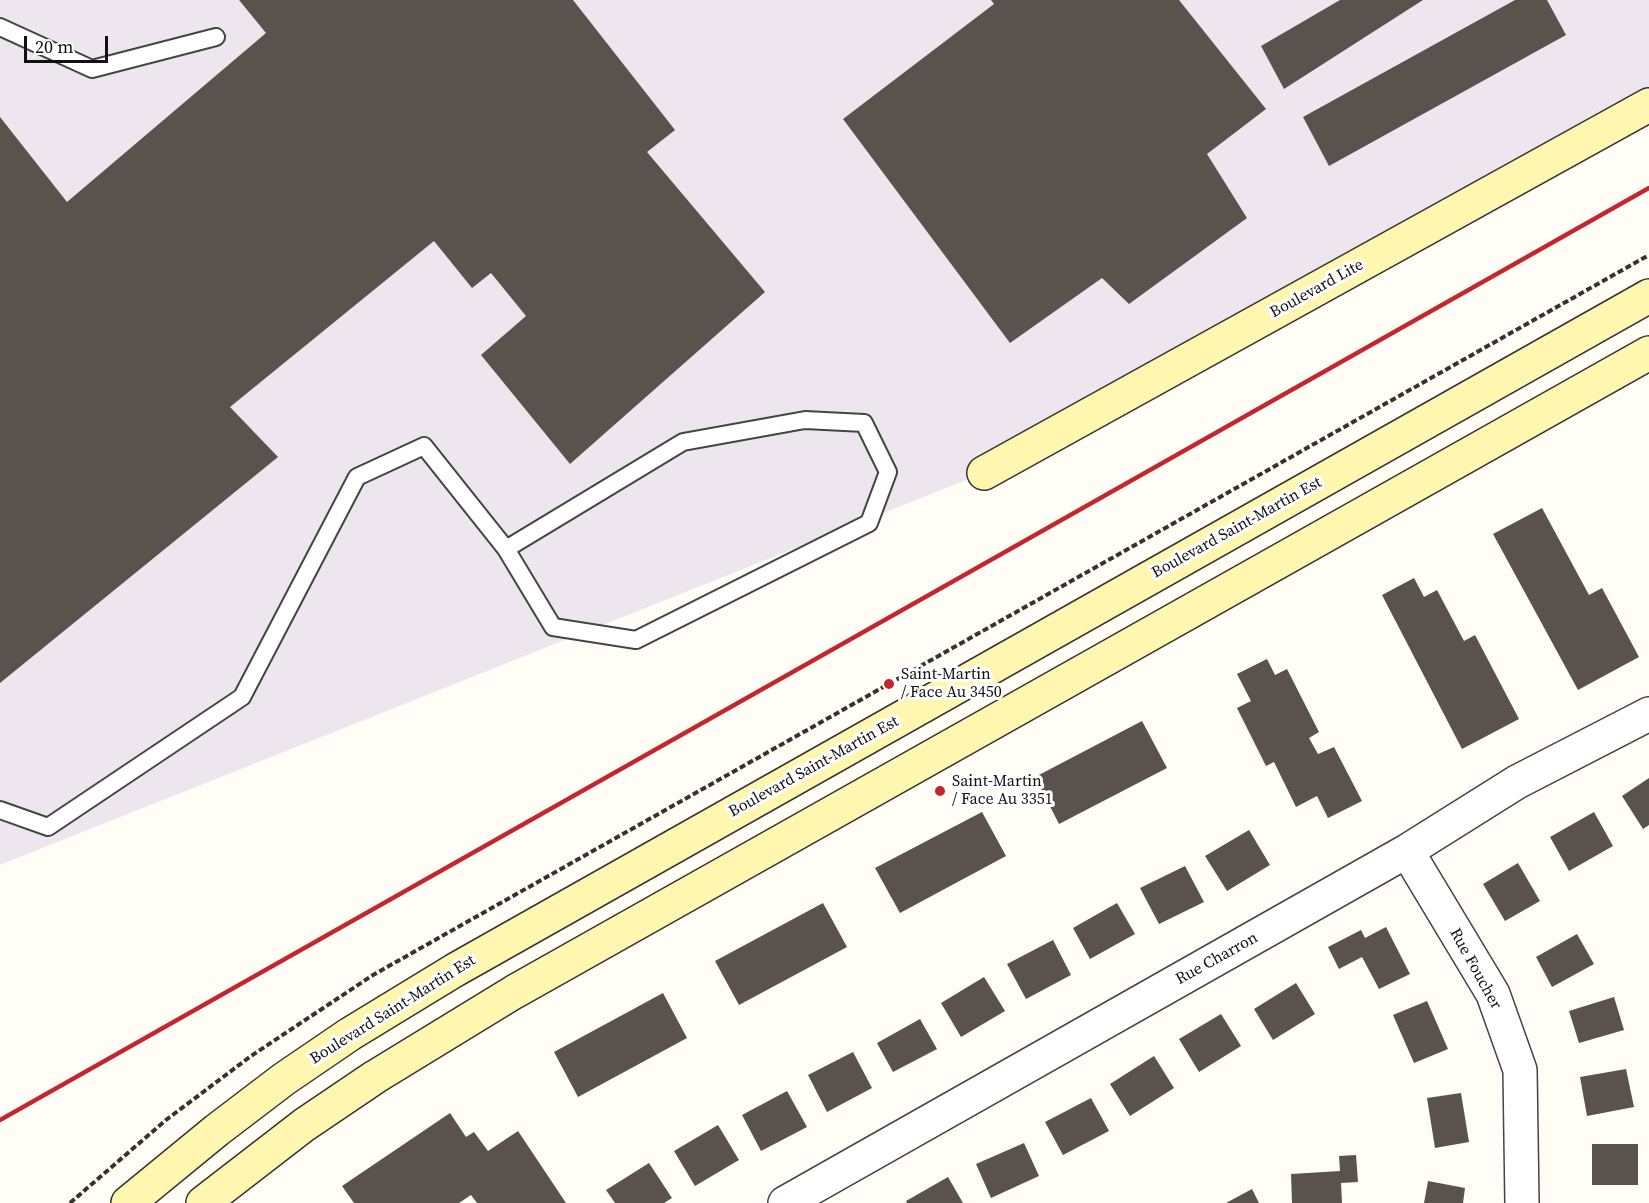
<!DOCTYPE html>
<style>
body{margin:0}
#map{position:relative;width:1649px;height:1203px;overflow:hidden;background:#fffdf5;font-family:"Source Serif 4",serif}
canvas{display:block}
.scale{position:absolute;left:24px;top:36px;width:84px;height:27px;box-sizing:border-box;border:3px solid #111;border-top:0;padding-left:8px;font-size:18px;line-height:21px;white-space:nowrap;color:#111;-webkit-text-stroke:4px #fff;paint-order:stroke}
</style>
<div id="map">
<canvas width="1649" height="1203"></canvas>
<div class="scale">20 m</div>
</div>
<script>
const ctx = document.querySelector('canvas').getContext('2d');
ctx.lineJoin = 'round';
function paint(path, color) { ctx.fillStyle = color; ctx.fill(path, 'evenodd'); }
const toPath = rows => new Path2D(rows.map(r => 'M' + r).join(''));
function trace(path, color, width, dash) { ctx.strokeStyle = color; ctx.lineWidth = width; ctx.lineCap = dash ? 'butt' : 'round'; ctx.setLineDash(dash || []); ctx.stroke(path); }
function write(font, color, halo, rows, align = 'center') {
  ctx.font = font + ' "Source Serif 4",serif'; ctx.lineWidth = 6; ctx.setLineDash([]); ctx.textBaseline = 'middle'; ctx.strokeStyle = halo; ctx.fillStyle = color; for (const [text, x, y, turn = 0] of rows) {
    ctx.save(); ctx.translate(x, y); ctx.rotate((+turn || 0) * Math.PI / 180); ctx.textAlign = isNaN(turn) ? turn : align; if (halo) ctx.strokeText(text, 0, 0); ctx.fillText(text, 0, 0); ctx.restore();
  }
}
const industrial = toPath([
 [0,0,1649,0,1649,105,984,473,0,865]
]);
const building = toPath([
 [239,0,573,0,675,130,647,152,765,292,570,464,481,355,526,316,491,273,472,288,434,241,230,407,278,457,0,683,0,117,67,202,266,33],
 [991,0,1179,0,1266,109,1207,154,1247,218,1129,304,1102,278,1010,343,843,119,994,4],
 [1340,0,1423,0,1284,89,1261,46],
 [1515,0,1547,0,1566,35,1329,166,1303,117],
 [1542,508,1589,595,1602,588,1639,657,1578,690,1493,534],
 [1414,578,1424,597,1437,590,1464,641,1475,635,1519,719,1462,749,1382,595],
 [1267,659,1275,675,1287,669,1319,732,1309,738,1318,754,1334,747,1362,801,1328,818,1317,796,1296,807,1274,762,1266,766,1237,708,1251,701,1237,674],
 [1142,721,1167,768,1059,824,1035,777],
 [1649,778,1649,825,1643,829,1622,796],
 [982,812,1006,856,900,913,875,868],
 [1594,812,1613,846,1569,871,1550,837],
 [1249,830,1270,865,1227,891,1205,856],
 [1518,863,1540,901,1505,921,1483,884],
 [1185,866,1204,902,1159,924,1140,888],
 [823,903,847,947,739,1005,715,961],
 [1117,903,1135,934,1090,959,1073,928],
 [1386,927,1410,974,1379,989,1362,957,1339,969,1328,947,1361,930,1365,938],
 [1577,934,1594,964,1552,987,1536,957],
 [1053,940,1071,975,1026,999,1007,964],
 [984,977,1005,1011,961,1037,941,1003],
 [1296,983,1315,1014,1273,1040,1254,1009],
 [663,993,687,1038,578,1097,554,1052],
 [1614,997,1624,1030,1579,1043,1569,1011],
 [1427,1001,1448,1049,1414,1063,1393,1015],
 [1221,1014,1241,1046,1199,1072,1179,1039],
 [920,1019,937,1049,893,1072,877,1043],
 [853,1052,872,1088,827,1112,808,1075],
 [1154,1056,1174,1088,1130,1116,1110,1084],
 [1626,1069,1634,1107,1587,1116,1580,1077],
 [787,1091,807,1127,761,1151,742,1115],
 [1461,1093,1469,1142,1435,1148,1427,1098],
 [1091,1098,1109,1131,1063,1155,1045,1122],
 [450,1113,466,1137,474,1132,488,1151,518,1131,566,1203,477,1203,471,1195,459,1203,354,1203,342,1186],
 [718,1125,739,1160,695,1186,674,1151],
 [1024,1143,1039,1176,991,1198,976,1164],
 [1592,1144,1638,1144,1638,1185,1592,1185],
 [1356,1155,1358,1182,1341,1183,1342,1203,1292,1203,1291,1174,1340,1171,1339,1156],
 [649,1163,672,1198,664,1203,615,1203,606,1190],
 [948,1177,963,1203,907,1203,906,1201],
 [1428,1181,1465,1188,1463,1203,1424,1203],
 [1252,1189,1259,1203,1226,1203]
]);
const path = toPath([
 [70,1203,166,1120,251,1056,373,975,1649,255]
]);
const lane = toPath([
 [0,27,92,69,216,37],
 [0,810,48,827,242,697,357,477,424,446,506,549,553,627,636,640,869,523,888,472,864,423,805,420,683,442,506,549]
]);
const street = toPath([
 [1407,851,1493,994,1520,1070,1522,1203],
 [785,1203,1407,851,1517,782,1649,714]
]);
const secondary = toPath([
 [984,473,1649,105],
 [128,1203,217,1130,284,1079,350,1034,455,970,1649,296],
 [203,1203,304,1125,375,1077,514,992,1649,353]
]);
const rail = toPath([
 [0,1120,1649,188]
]);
const markers = [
 [889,684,6,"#c4262e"],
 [940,791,6,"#c4262e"]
];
const streetNames = [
 ["Boulevard Lite",1317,289,-29],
 ["Boulevard Saint-Martin Est",1237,528,-29],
 ["Boulevard Saint-Martin Est",814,767,-29],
 ["Rue Charron",1217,959,-29],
 ["Rue Foucher",1475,969,61],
 ["Boulevard Saint-Martin Est",393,1010,-32]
];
const poiNames = [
 ["Saint-Martin",901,675],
 ["/ Face Au 3450",901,693],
 ["Saint-Martin",952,782],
 ["/ Face Au 3351",952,800]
];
paint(industrial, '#eee6ef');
paint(building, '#5a524d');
trace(lane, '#444', 20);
trace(street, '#444', 36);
trace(secondary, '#333', 36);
trace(path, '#333', 4, [6, 3]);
trace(lane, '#fff', 16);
trace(street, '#fff', 33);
trace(secondary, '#fff6b0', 33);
trace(rail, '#c4262e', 4.5);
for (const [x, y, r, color] of markers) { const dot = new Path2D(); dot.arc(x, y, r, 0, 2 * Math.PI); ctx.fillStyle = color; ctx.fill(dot); trace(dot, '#fff', 2); }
write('16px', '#111', '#fff', streetNames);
write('16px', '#111', '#fff', poiNames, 'left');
</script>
